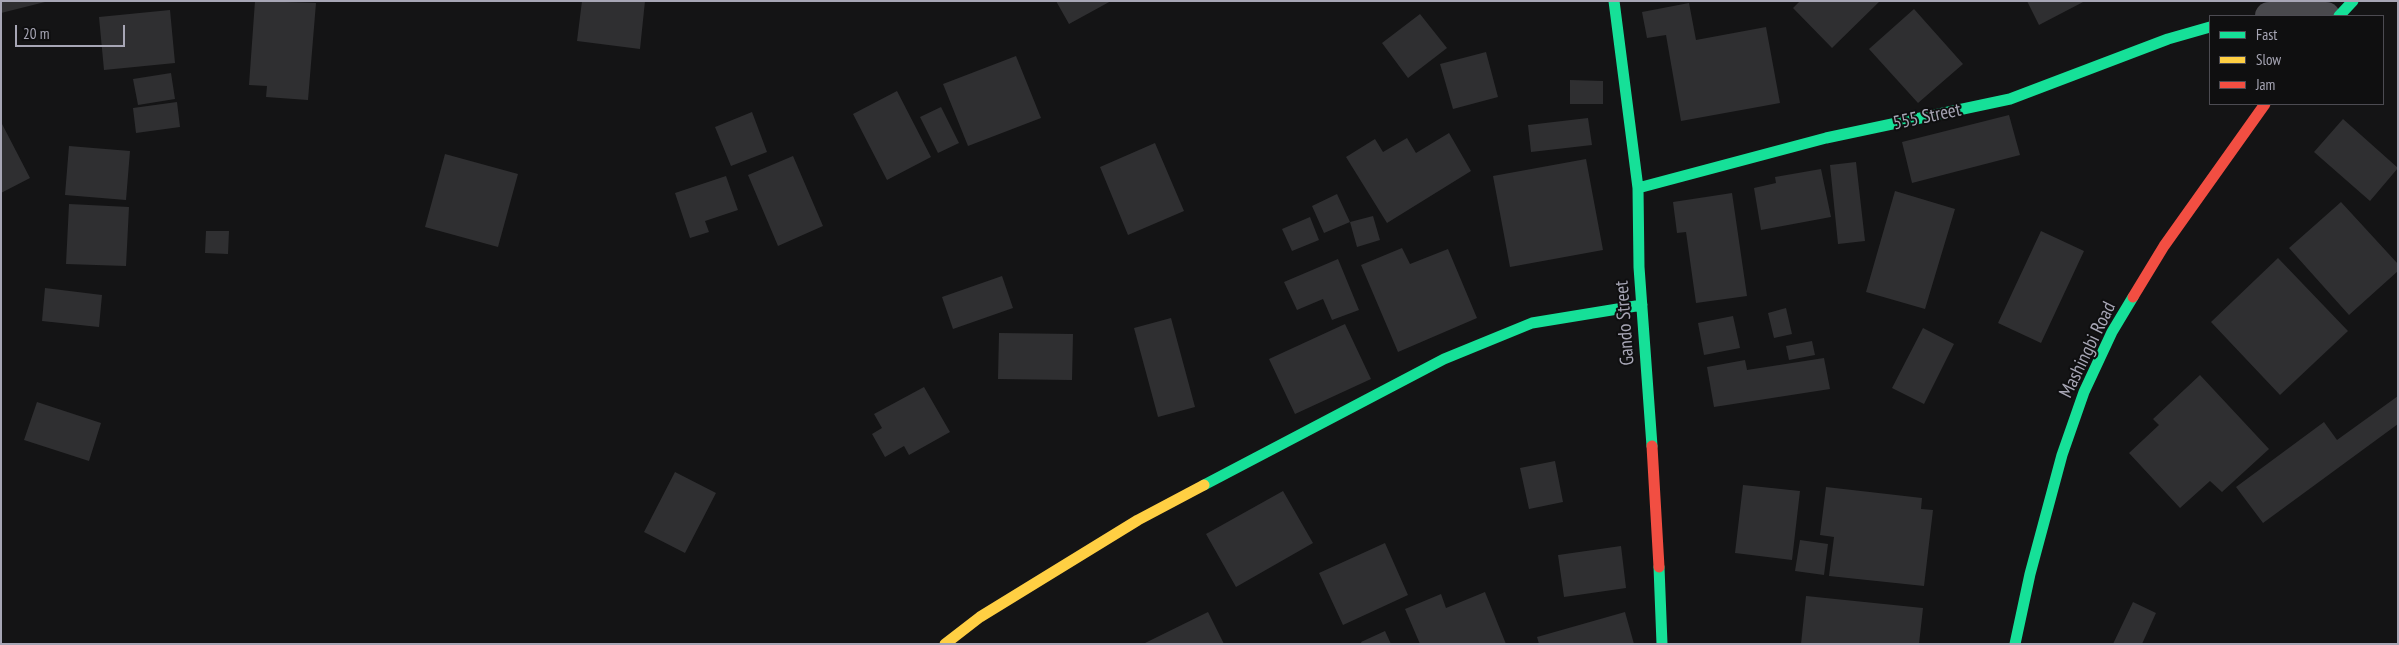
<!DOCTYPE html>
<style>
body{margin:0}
#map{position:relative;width:2399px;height:645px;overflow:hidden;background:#141415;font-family:"PT Sans Narrow",sans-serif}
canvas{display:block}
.frame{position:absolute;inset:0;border:2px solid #a7a6b5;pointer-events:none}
.legend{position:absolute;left:2209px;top:15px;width:175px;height:90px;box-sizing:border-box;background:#0f0f10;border:1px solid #4c4b52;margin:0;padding:6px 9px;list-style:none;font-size:15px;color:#a7a6b5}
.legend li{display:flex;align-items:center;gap:10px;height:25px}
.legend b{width:25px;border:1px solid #4c4b52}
.scale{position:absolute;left:15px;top:25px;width:110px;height:22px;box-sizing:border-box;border:2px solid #a7a6b5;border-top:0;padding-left:6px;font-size:15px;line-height:18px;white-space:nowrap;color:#a7a6b5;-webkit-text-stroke:4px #0f0f10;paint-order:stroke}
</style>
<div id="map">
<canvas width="2399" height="645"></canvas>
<div class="frame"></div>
<ul class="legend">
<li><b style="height:6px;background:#16e098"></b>Fast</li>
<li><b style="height:6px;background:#ffcf43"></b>Slow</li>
<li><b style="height:6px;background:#f24e42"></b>Jam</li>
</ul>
<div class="scale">20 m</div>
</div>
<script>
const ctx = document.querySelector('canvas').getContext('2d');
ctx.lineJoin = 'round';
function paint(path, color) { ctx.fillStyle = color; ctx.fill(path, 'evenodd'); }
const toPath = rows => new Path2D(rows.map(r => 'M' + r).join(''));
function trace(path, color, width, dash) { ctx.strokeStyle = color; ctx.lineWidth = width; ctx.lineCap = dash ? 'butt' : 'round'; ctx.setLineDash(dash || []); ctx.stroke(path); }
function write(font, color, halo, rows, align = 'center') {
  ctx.font = font + ' "PT Sans Narrow",sans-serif'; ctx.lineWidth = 4; ctx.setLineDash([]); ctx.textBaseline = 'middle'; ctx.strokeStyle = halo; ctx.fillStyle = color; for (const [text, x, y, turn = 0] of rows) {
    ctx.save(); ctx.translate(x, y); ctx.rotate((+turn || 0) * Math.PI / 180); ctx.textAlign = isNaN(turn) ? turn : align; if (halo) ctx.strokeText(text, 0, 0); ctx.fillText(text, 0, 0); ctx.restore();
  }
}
const building = toPath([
 [1,1,45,1,45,2,1,13],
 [255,1,316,3,308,100,266,97,267,86,249,85],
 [582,1,645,1,640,49,577,41],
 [1056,1,1111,1,1069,24],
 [1800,1,1880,1,1832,48,1793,8],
 [2027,1,2085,1,2039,25],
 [1689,3,1696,40,1766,27,1780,103,1681,121,1666,35,1647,38,1642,12],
 [1914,9,1963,64,1918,103,1869,49],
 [170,10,175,63,104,70,99,17],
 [1420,14,1447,48,1408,78,1382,43],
 [1486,52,1498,97,1453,109,1440,64],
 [1016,56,1041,118,968,146,943,84],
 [171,73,175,99,138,105,133,79],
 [1570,80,1603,81,1603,104,1570,104],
 [897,91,931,157,887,180,853,114],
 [177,102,180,127,136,133,133,108],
 [941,107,959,143,938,153,920,117],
 [752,112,767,152,731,166,715,127],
 [2009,115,2020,155,1912,183,1902,142],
 [1588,118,1592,145,1531,152,1528,125],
 [2343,119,2398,168,2370,201,2314,152],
 [1,122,30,178,1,193],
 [1449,133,1471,171,1387,223,1346,157,1375,139,1383,152,1407,138,1416,153],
 [1155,143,1184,211,1128,235,1100,167],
 [69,146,130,151,126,200,65,195],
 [445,154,518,174,498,247,425,227],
 [793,156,823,226,778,246,748,175],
 [1586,159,1603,250,1510,267,1493,176],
 [1856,162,1865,241,1838,244,1830,165],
 [1821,169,1831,217,1761,230,1754,188,1776,183,1775,177],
 [726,176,738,210,705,221,709,232,690,238,675,193],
 [1895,191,1955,209,1925,309,1866,292],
 [1732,193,1747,296,1696,303,1686,232,1677,233,1673,202],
 [1337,194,1350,222,1324,233,1312,206],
 [2341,202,2398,264,2398,271,2349,315,2289,248],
 [69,204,129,207,126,266,66,264],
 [1373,216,1380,240,1357,247,1350,222],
 [1310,217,1319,240,1292,251,1282,229],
 [206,231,229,231,228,254,205,253],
 [2041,231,2084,251,2041,343,1998,323],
 [1402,248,1410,264,1448,249,1477,318,1398,352,1361,265],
 [2278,258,2348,331,2280,395,2211,322],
 [1338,259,1359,310,1332,320,1323,299,1297,310,1284,282],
 [1002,276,1013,308,953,329,942,297],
 [45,288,102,295,99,327,42,321],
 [1786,308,1792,334,1774,338,1768,313],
 [1733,316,1740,348,1704,355,1698,323],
 [1171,318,1195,407,1158,417,1134,328],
 [1345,324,1371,379,1295,414,1269,359],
 [1923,328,1954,344,1924,404,1892,388],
 [999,333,1073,334,1072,380,998,379],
 [1812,341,1815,355,1789,360,1786,346],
 [1824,358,1830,389,1714,407,1707,367,1745,360,1747,370],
 [2200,375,2269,449,2222,492,2210,481,2180,508,2129,453,2159,425,2153,419],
 [924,387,950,432,909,455,904,446,885,457,872,434,882,428,874,414],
 [2398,396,2398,424,2263,523,2236,487,2324,422,2337,440],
 [37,402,101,423,89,461,24,440],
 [1555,461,1563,502,1529,509,1520,468],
 [675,472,716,493,685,553,644,532],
 [1743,485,1800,491,1792,560,1735,553],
 [1826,487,1922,498,1921,509,1933,510,1924,586,1829,576,1834,537,1820,535],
 [1283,491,1313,543,1236,587,1206,534],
 [1800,540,1828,544,1824,575,1795,571],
 [1385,543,1408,595,1343,625,1319,573],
 [1621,546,1626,588,1564,597,1558,555],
 [1485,592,1506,644,1420,644,1405,609,1441,594,1446,608],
 [1806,596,1923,608,1919,644,1801,644],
 [2133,602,2156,613,2142,644,2113,644],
 [1208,612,1224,644,1143,644],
 [1625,612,1634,644,1539,644,1537,637],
 [1385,631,1391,644,1362,644,1361,642]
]);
const street = toPath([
 [2269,16,2326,16]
]);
const fast = toPath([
 [1614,1,1638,188,1639,267,1652,446],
 [2339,16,2353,1],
 [1638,188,1826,138,2010,99,2168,39,2210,27],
 [1204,485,1444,359,1532,323,1642,305],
 [1659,567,1662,644],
 [2015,644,2030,574,2062,455,2084,392,2112,332,2133,297]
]);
const slow = toPath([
 [945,644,980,617,1138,520,1204,485]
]);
const jam = toPath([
 [2133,297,2164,246,2265,104],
 [1652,446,1659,567]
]);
const streetNames = [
 ["555 Street",1927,117,-12],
 ["Gando Street",1625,323,-94],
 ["Mashingbi Road",2088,350,-64]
];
paint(building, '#2f2f31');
trace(street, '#49494d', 28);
trace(fast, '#16e098', 11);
trace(slow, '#ffcf43', 11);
trace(jam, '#f24e42', 11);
write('19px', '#a7a6b5', '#0f0f10', streetNames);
</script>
